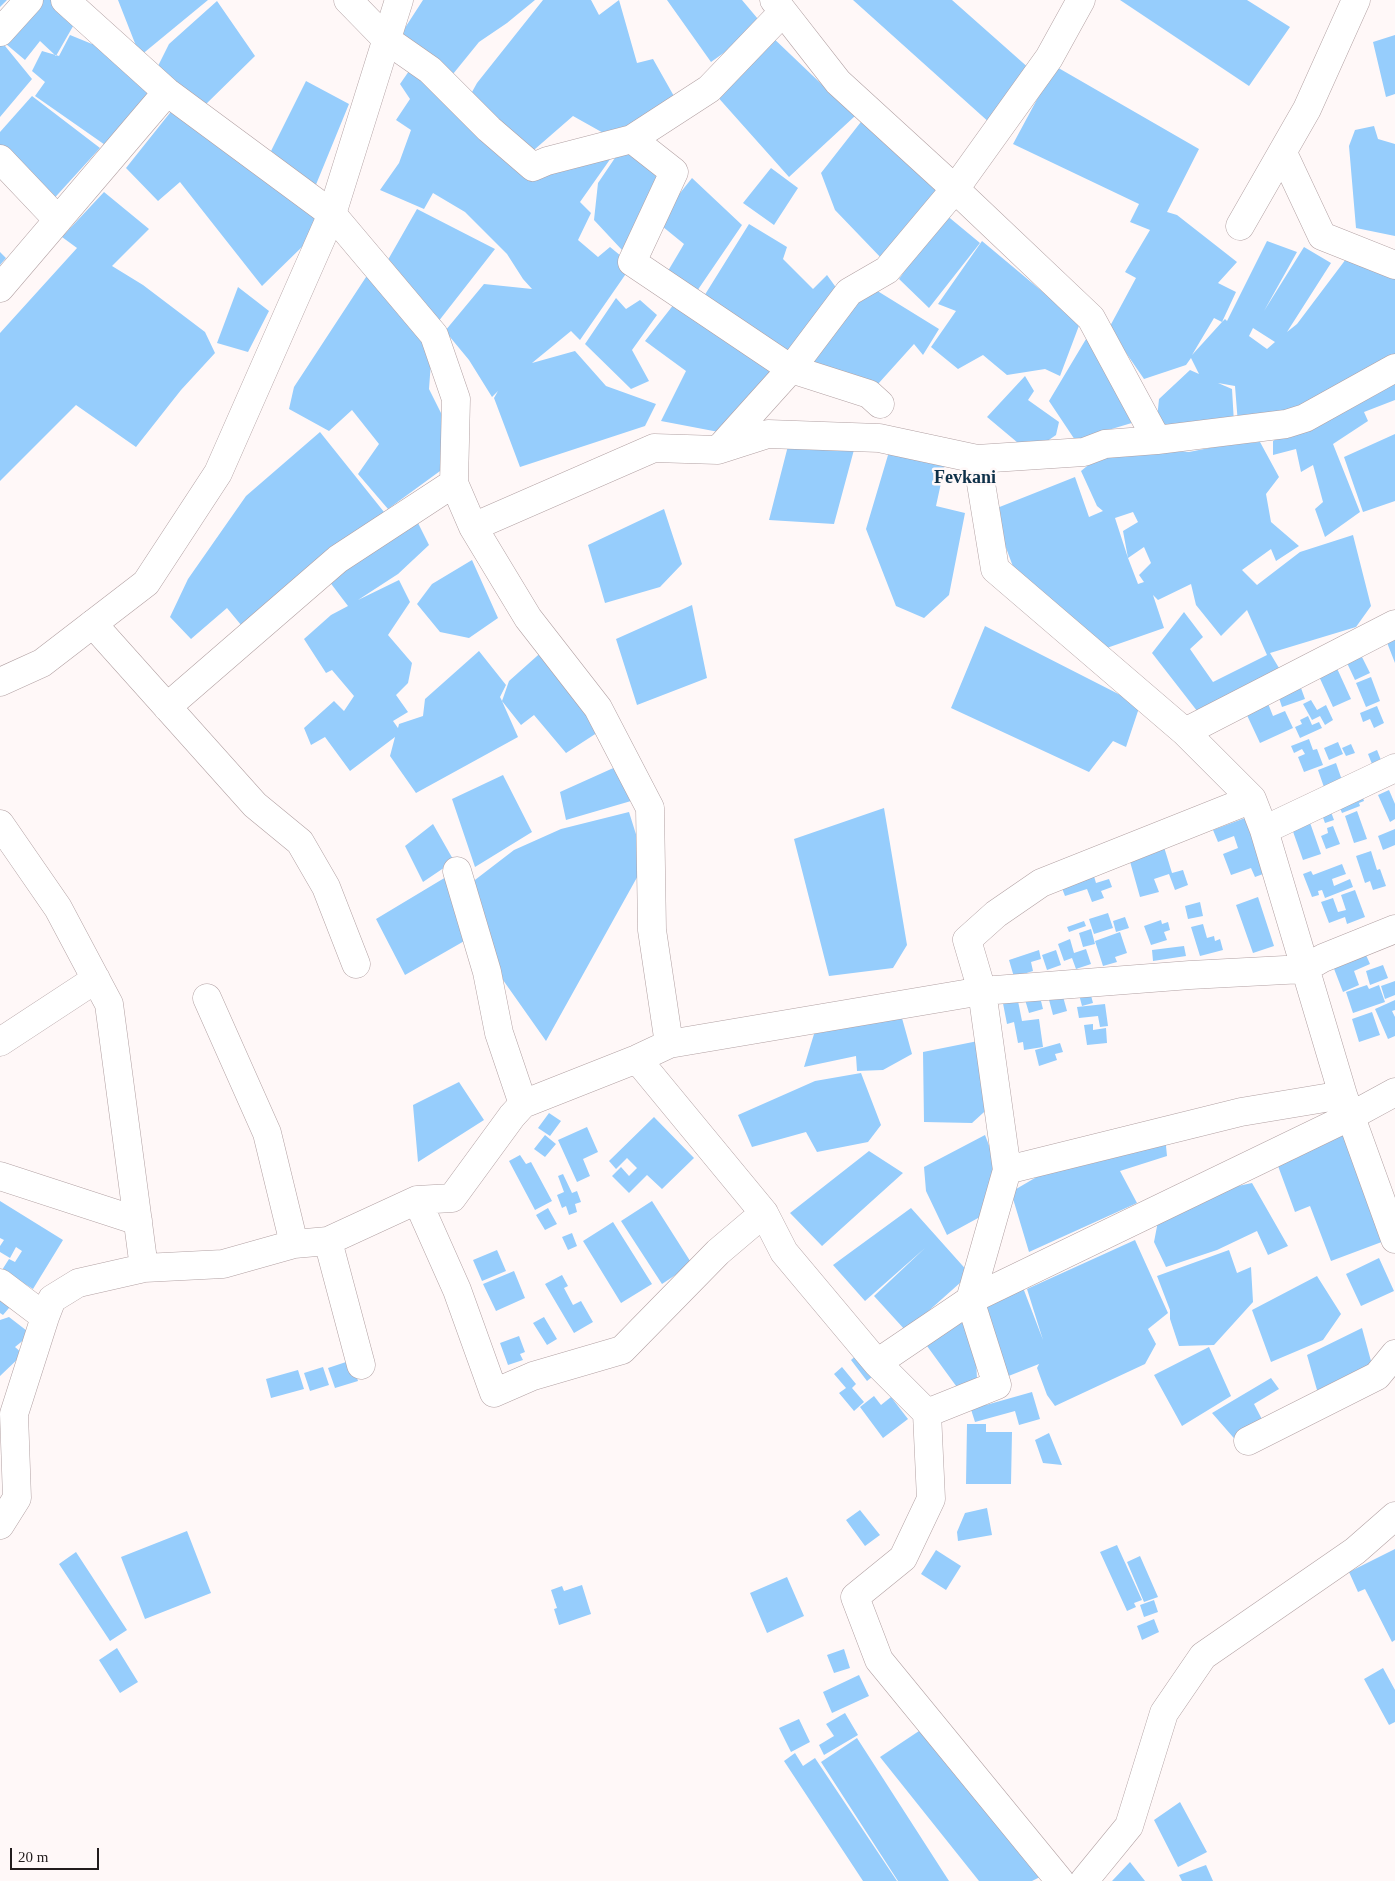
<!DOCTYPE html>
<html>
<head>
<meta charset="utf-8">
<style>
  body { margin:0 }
  #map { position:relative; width:1395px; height:1881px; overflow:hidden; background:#fff8f8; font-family:Georgia,serif }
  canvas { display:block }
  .scale { position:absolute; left:10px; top:1848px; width:89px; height:22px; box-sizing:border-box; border:2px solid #221c1d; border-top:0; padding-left:6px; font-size:15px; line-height:18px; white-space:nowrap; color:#221c1d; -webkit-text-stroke:4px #fff8f8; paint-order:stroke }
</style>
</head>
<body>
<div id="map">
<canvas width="1395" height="1881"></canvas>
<div class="scale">20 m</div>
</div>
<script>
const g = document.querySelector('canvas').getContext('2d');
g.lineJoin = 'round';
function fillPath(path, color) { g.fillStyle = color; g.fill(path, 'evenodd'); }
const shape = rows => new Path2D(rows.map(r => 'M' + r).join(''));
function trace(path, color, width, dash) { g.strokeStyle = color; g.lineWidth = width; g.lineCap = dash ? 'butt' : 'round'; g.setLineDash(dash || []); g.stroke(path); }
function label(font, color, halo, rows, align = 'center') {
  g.font = font + ' Georgia,serif'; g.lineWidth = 5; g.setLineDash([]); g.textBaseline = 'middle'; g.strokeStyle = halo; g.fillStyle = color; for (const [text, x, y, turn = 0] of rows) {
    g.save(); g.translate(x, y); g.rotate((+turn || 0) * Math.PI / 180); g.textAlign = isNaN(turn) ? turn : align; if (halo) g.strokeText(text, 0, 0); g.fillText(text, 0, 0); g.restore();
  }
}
fillPath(shape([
  [0,0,7,0,0,7],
  [40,0,55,0,76,21,56,56,40,41,25,60,6,44],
  [118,0,208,0,140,56],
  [423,0,535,0,507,23,479,42,453,74,401,34],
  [543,0,591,0,599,15,619,0,637,63,653,59,675,98,614,139,573,116,527,156,467,101,477,83],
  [667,0,742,0,763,25,711,62],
  [853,0,952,0,1031,70,991,124],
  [1120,0,1247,0,1290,27,1249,86],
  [217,1,255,56,202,108,158,66,169,44],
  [769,34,855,116,789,177,715,94],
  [70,35,92,44,100,35,155,87,108,147,35,96,45,82,32,71,42,51,59,56],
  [1395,35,1395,94,1386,97,1373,42],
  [1,41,32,79,0,117,0,42],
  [418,58,538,172,611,158,580,202,591,213,578,240,598,257,610,247,632,265,580,340,571,331,532,363,575,351,606,386,656,404,645,426,520,467,494,398,498,391,492,397,469,360,445,331,484,284,532,289,523,279,507,254,465,212,433,193,424,209,380,190,399,163,411,130,396,120,410,99,400,84],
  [1055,66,1199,149,1167,212,1177,215,1237,262,1218,283,1236,292,1222,322,1225,319,1227,321,1267,241,1297,252,1264,311,1304,247,1331,263,1287,332,1297,324,1346,259,1395,275,1395,364,1347,394,1238,424,1235,386,1218,383,1232,389,1234,423,1156,429,1159,399,1190,370,1199,374,1191,358,1186,365,1144,379,1109,328,1136,278,1125,272,1150,230,1130,222,1139,204,1013,144],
  [1214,318,1222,322,1192,355],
  [1253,328,1275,342,1267,349,1249,336],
  [306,81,349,104,315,187,271,151],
  [32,96,100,148,49,204,0,154,0,132],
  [177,104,324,209,305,244,262,286,180,182,158,201,126,168],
  [864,118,946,191,884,261,835,210,821,173],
  [1374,126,1378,139,1395,144,1395,236,1356,228,1349,146,1355,130],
  [638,149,652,172,662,183,622,250,594,220,598,183,619,152],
  [771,168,798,188,774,225,743,203],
  [692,178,742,225,695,294,665,276,684,244,657,222],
  [104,192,149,229,112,266,143,285,205,332,215,353,181,390,136,447,76,405,0,481,0,333,77,248,62,237],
  [417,209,495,249,438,322,381,272],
  [945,214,980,243,929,308,899,279],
  [749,224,787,247,783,259,813,289,827,275,840,293,790,362,701,301],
  [982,241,1080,323,1060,376,1045,369,1007,375,983,355,958,369,931,347,956,311,938,304],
  [0,252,6,258,0,265],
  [368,274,432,348,429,389,462,455,388,509,358,474,379,444,352,410,329,431,289,409,294,387],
  [238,287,269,311,248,352,217,343],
  [871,287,939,329,923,355,914,344,869,394,844,393,813,360,830,337],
  [616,298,626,309,640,300,657,315,632,350,649,381,631,389,585,344],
  [678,299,782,370,724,433,661,421,686,371,645,341],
  [1089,334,1135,422,1075,440,1049,401],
  [1395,371,1395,400,1364,412,1368,421,1333,444,1360,512,1325,537,1315,509,1323,502,1313,465,1301,472,1296,449,1273,455,1273,441,1355,392],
  [1025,376,1034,391,1028,400,1059,422,1056,435,1030,453,987,417],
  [320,432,384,512,246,631,227,608,191,639,170,617,188,579,246,496],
  [1395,434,1395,501,1363,512,1344,457],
  [789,442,855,446,834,524,769,520],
  [1260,442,1279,477,1266,494,1271,522,1299,546,1276,561,1271,549,1242,570,1257,585,1300,552,1353,535,1371,606,1356,627,1270,653,1285,678,1208,725,1152,653,1184,612,1203,637,1190,649,1213,682,1267,655,1247,610,1221,636,1196,605,1191,584,1158,600,1153,595,1164,628,1101,650,1015,572,992,510,1075,477,1089,517,1103,511,1097,506,1081,471,1114,444,1189,452,1229,444],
  [1133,512,1138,522,1123,531,1128,558,1115,518],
  [1144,547,1151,563,1139,575,1144,582,1138,584,1128,558],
  [891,445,946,460,936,506,965,513,949,595,924,618,896,606,866,529],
  [664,509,682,564,660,587,605,603,588,545],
  [414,515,429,545,398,574,358,600,399,580,410,602,388,635,412,663,408,683,396,695,408,712,393,721,398,728,399,724,423,716,425,699,479,651,506,685,500,697,502,701,509,681,546,648,606,727,566,753,534,715,521,725,502,701,518,737,416,793,390,756,395,737,350,771,325,737,311,745,304,728,334,701,344,711,354,696,332,670,326,673,304,639,331,615,348,606,329,581],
  [472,560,498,618,469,638,440,632,417,604,432,584],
  [692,605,707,678,637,705,616,639],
  [985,626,1140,705,1126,747,1113,741,1089,772,951,708],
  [1395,637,1395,663,1386,640],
  [1362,657,1370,673,1355,680,1347,663],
  [1335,664,1351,699,1333,707,1317,672],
  [1371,677,1380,701,1366,707,1356,683],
  [1301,688,1305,699,1282,707,1277,692,1291,692],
  [1311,700,1317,710,1326,705,1333,720,1325,725,1320,716,1312,720,1303,704],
  [1267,701,1273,716,1285,711,1293,728,1260,743,1245,711],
  [1377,706,1384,723,1374,728,1370,719,1363,722,1360,713],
  [1308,716,1312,725,1319,722,1322,728,1300,738,1295,727,1302,724,1300,720],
  [1309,739,1313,750,1317,749,1323,765,1304,772,1298,757,1305,754,1302,749,1294,753,1291,746],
  [1338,742,1343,754,1329,760,1324,748],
  [1351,744,1355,753,1346,756,1342,748],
  [1377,750,1383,765,1374,769,1368,754],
  [1336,763,1343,783,1325,790,1318,770],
  [620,765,631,801,566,820,560,792],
  [503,775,532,832,475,867,452,799],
  [1360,789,1364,801,1359,803,1360,806,1342,813,1336,799],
  [1389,790,1395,804,1395,819,1390,822,1378,795],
  [1328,804,1334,820,1325,823,1319,807],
  [884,808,907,945,893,968,829,976,794,839],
  [1357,811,1367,839,1354,843,1345,816],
  [629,812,645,863,546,1041,503,980,471,883,514,850,561,829],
  [1253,815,1274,870,1255,877,1251,868,1231,875,1223,854,1238,848,1234,836,1218,842,1213,830],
  [1308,817,1321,854,1303,860,1290,823],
  [433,824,454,861,423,882,405,846],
  [1333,826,1340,844,1326,849,1321,836,1328,833,1327,828],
  [1395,829,1395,845,1383,850,1378,836],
  [1164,847,1172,873,1183,870,1188,885,1175,890,1169,874,1154,879,1159,892,1140,897,1129,858],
  [1371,851,1377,870,1380,869,1386,886,1373,890,1370,881,1365,883,1356,856],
  [1342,864,1346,874,1332,879,1334,886,1350,879,1353,887,1325,898,1322,890,1318,891,1319,895,1312,897,1303,874,1311,871,1313,875],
  [1093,873,1096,883,1109,879,1112,887,1101,891,1104,898,1092,902,1087,889,1065,896,1058,878],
  [451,874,473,936,405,975,376,919],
  [1355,890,1365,917,1347,924,1345,917,1329,923,1321,902,1333,898,1338,912,1346,910,1341,895],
  [1258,897,1274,946,1253,953,1236,905],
  [1200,902,1203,916,1188,919,1185,906],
  [1108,913,1113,928,1094,934,1089,919],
  [1125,917,1129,928,1116,932,1113,921],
  [1161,920,1162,924,1168,922,1170,930,1164,932,1167,940,1151,945,1144,926],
  [1084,921,1086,926,1069,932,1067,927],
  [1203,924,1207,938,1214,936,1215,941,1220,939,1223,950,1200,956,1191,927],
  [1091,929,1095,944,1083,947,1079,933],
  [1120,932,1127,953,1115,957,1117,962,1103,966,1095,941],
  [1070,939,1074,953,1086,949,1091,964,1076,969,1072,958,1064,961,1058,944],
  [1184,946,1186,956,1153,961,1152,950],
  [1039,950,1041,959,1031,962,1033,971,1014,977,1009,960],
  [1056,950,1061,965,1047,970,1042,955],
  [1366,955,1370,964,1354,971,1359,985,1343,992,1331,961],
  [1383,965,1388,978,1370,985,1366,971],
  [1395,981,1395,995,1385,999,1381,986],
  [1088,984,1093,1003,1082,1006,1077,987],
  [1367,985,1369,989,1379,985,1385,1002,1353,1013,1346,992],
  [1038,989,1043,1009,1029,1013,1023,993],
  [1016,991,1022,1021,1039,1019,1043,1047,1024,1050,1023,1042,1018,1043,1014,1022,1007,1024,1001,993],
  [1062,993,1067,1011,1053,1015,1048,996],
  [1395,1000,1395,1010,1392,1011,1395,1017,1395,1036,1388,1039,1375,1009],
  [1105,1004,1108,1026,1100,1027,1098,1016,1079,1018,1077,1007],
  [821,1011,900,1011,912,1054,883,1070,857,1071,856,1056,804,1067],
  [1372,1012,1380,1035,1359,1042,1352,1019],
  [1093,1024,1093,1030,1106,1028,1107,1043,1087,1045,1084,1025],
  [988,1039,994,1103,972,1123,924,1122,923,1052],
  [1060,1043,1063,1052,1055,1054,1057,1060,1039,1066,1035,1050],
  [861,1073,881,1125,868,1142,817,1152,806,1132,752,1147,738,1115,815,1081],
  [459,1082,484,1120,418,1162,413,1105],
  [549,1113,561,1121,550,1136,538,1128],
  [654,1117,694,1158,662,1189,647,1175,629,1193,612,1176,621,1167,629,1176,637,1168,627,1158,616,1169,609,1161],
  [587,1127,598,1152,583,1159,590,1176,577,1182,558,1140],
  [1346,1129,1395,1237,1331,1261,1310,1206,1295,1212,1278,1166],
  [545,1135,556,1144,545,1157,534,1149],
  [985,1135,1003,1182,1000,1206,947,1235,926,1191,924,1167],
  [1165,1136,1167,1156,1120,1171,1137,1203,1029,1252,1011,1192,1052,1168],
  [869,1151,903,1173,822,1246,790,1213],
  [520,1155,526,1164,531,1162,552,1201,535,1210,509,1161],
  [563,1174,572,1193,577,1191,581,1202,575,1204,577,1212,569,1215,566,1206,562,1208,557,1195,564,1192,558,1176],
  [1252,1183,1288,1246,1268,1255,1257,1231,1217,1250,1166,1267,1154,1242,1159,1216,1215,1191],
  [0,1201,63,1240,33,1289,2,1270,9,1259,15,1262,22,1251,16,1247,10,1258,0,1252,0,1246,4,1240,0,1238],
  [652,1201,692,1264,662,1284,621,1221],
  [548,1208,557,1224,545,1230,536,1215],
  [911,1208,970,1274,906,1331,874,1296,925,1248,865,1301,833,1265],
  [613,1222,652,1284,621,1303,583,1241],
  [572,1233,577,1246,568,1250,562,1237],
  [1135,1240,1168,1313,1148,1329,1156,1344,1145,1364,1055,1406,1047,1395,1037,1368,1039,1364,1006,1377,985,1304,1022,1285,1043,1340,1027,1289],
  [497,1250,506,1271,482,1281,473,1260],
  [1229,1250,1237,1273,1251,1267,1253,1302,1214,1345,1179,1346,1170,1319,1170,1310,1157,1276],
  [1379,1258,1394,1291,1361,1306,1346,1274],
  [514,1271,525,1298,496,1311,483,1284],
  [562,1275,568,1286,564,1288,573,1305,581,1301,593,1322,574,1333,545,1284],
  [1317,1276,1341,1314,1323,1340,1271,1362,1252,1310],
  [0,1288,15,1301,3,1315,0,1313],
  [967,1316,975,1338,977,1379,959,1390,927,1346],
  [9,1317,31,1334,15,1347,23,1354,0,1376,0,1320],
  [544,1317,557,1339,547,1345,533,1323],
  [1362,1328,1374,1372,1319,1397,1307,1355],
  [519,1336,525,1352,520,1354,523,1360,508,1365,500,1343],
  [1209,1347,1231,1396,1182,1426,1154,1375],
  [860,1352,877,1373,867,1381,851,1360],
  [352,1360,358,1381,335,1388,328,1368],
  [323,1367,329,1385,310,1391,304,1373],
  [842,1367,856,1384,852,1388,864,1402,854,1411,839,1393,846,1388,834,1374],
  [298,1370,304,1389,271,1398,266,1379],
  [1271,1378,1279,1389,1254,1404,1265,1425,1239,1444,1212,1413],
  [1032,1392,1040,1419,1019,1425,1015,1411,975,1422,968,1400,983,1395,986,1405],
  [874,1396,881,1405,891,1397,908,1419,883,1438,860,1407],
  [967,1424,986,1424,986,1432,1012,1432,1011,1484,966,1484],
  [1049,1433,1062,1465,1043,1463,1035,1440],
  [987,1508,992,1535,958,1541,957,1532,965,1513],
  [860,1510,880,1535,865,1546,846,1520],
  [187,1531,211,1593,145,1619,121,1557],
  [1117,1545,1142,1600,1134,1603,1136,1607,1127,1611,1100,1552],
  [1395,1549,1395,1640,1392,1642,1365,1589,1358,1592,1349,1572],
  [936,1550,961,1566,946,1590,921,1574],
  [76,1552,127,1630,110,1641,59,1564],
  [1140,1556,1158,1597,1144,1602,1127,1562],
  [787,1577,804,1616,767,1633,750,1593],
  [582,1585,591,1614,559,1625,554,1609,557,1608,551,1590,562,1586,564,1591],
  [1154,1600,1158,1612,1144,1617,1140,1605],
  [1154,1619,1159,1632,1142,1640,1137,1626],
  [117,1648,138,1682,120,1693,99,1660],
  [844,1649,850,1668,834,1673,827,1655],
  [1383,1668,1395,1690,1395,1722,1389,1725,1364,1679],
  [859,1675,869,1696,832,1713,823,1692],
  [845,1713,858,1735,824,1755,819,1745,834,1736,826,1724],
  [799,1719,810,1742,791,1752,779,1728],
  [925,1727,1040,1877,1032,1881,979,1881,880,1757],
  [857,1738,949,1881,898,1881,821,1762],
  [795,1753,803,1766,815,1758,897,1881,863,1881,784,1761],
  [1180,1802,1207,1852,1178,1867,1154,1820],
  [1130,1862,1145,1881,1112,1881],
  [1206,1865,1213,1881,1182,1881,1179,1875]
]), '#96cdfc');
const minor = shape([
  [65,0,167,92,332,214,434,335,456,399,454,483,473,527,528,618,598,708,650,808,652,930,669,1044],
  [348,0,387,40,430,70,489,129,533,167,547,161,632,139,674,172,632,262,791,369,869,394,880,404],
  [774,0,838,82,955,189,1091,318,1157,440],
  [0,32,29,0],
  [632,139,709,89,783,12],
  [1283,153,1322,236,1395,265],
  [0,159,58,220],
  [1240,226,1307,109,1356,0],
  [0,288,167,92],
  [719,449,791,369,849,292,887,270,955,189,1049,58,1081,0],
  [977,459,995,569,1185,732,1252,799,1264,830,1343,1095,1395,1239],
  [473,527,654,448,718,450,768,434,879,438,977,459,1084,452,1105,444,1157,440,1286,424,1305,418,1395,368],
  [93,624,255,805,300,842,326,887,356,964],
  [167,707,338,559,454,483],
  [1185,732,1395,624],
  [0,824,58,908,109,1004,144,1268,223,1264,294,1244,328,1241,417,1200],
  [1264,830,1395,768],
  [457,871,487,972,499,1033,523,1104],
  [207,998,267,1133,294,1244],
  [0,1042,96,979],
  [637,1059,764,1213,784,1252,877,1363,927,1413,931,1499,903,1558,855,1597,879,1660,1060,1881],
  [1007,1170,1241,1112,1343,1095],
  [0,1176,138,1221],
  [764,1213,718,1252,622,1350,533,1376,494,1393,457,1290,417,1200,452,1198,512,1116,523,1104,637,1059,669,1044,982,991,1190,975,1304,969,1323,958,1395,929],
  [328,1241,361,1365],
  [0,1283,45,1317],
  [877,1363,970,1300,1351,1116,1395,1092],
  [927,1413,997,1385,970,1300,1007,1170,982,991,967,940,996,914,1041,883,1252,799],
  [1248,1441,1377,1376,1395,1354],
  [0,1525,17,1498,14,1414,45,1317,52,1299,78,1283,144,1268],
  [1084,1881,1129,1826,1164,1713,1203,1656,1355,1551,1395,1516]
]);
const major = shape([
  [0,682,42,663,146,583,218,473,332,214,399,0]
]);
trace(minor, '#b2a1a3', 29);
trace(major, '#b2a1a3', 29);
trace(minor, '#fff', 28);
trace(major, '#fff', 28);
label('bold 18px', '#0e3049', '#fff8f8', [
  ["Fevkani",965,478]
]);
</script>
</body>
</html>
